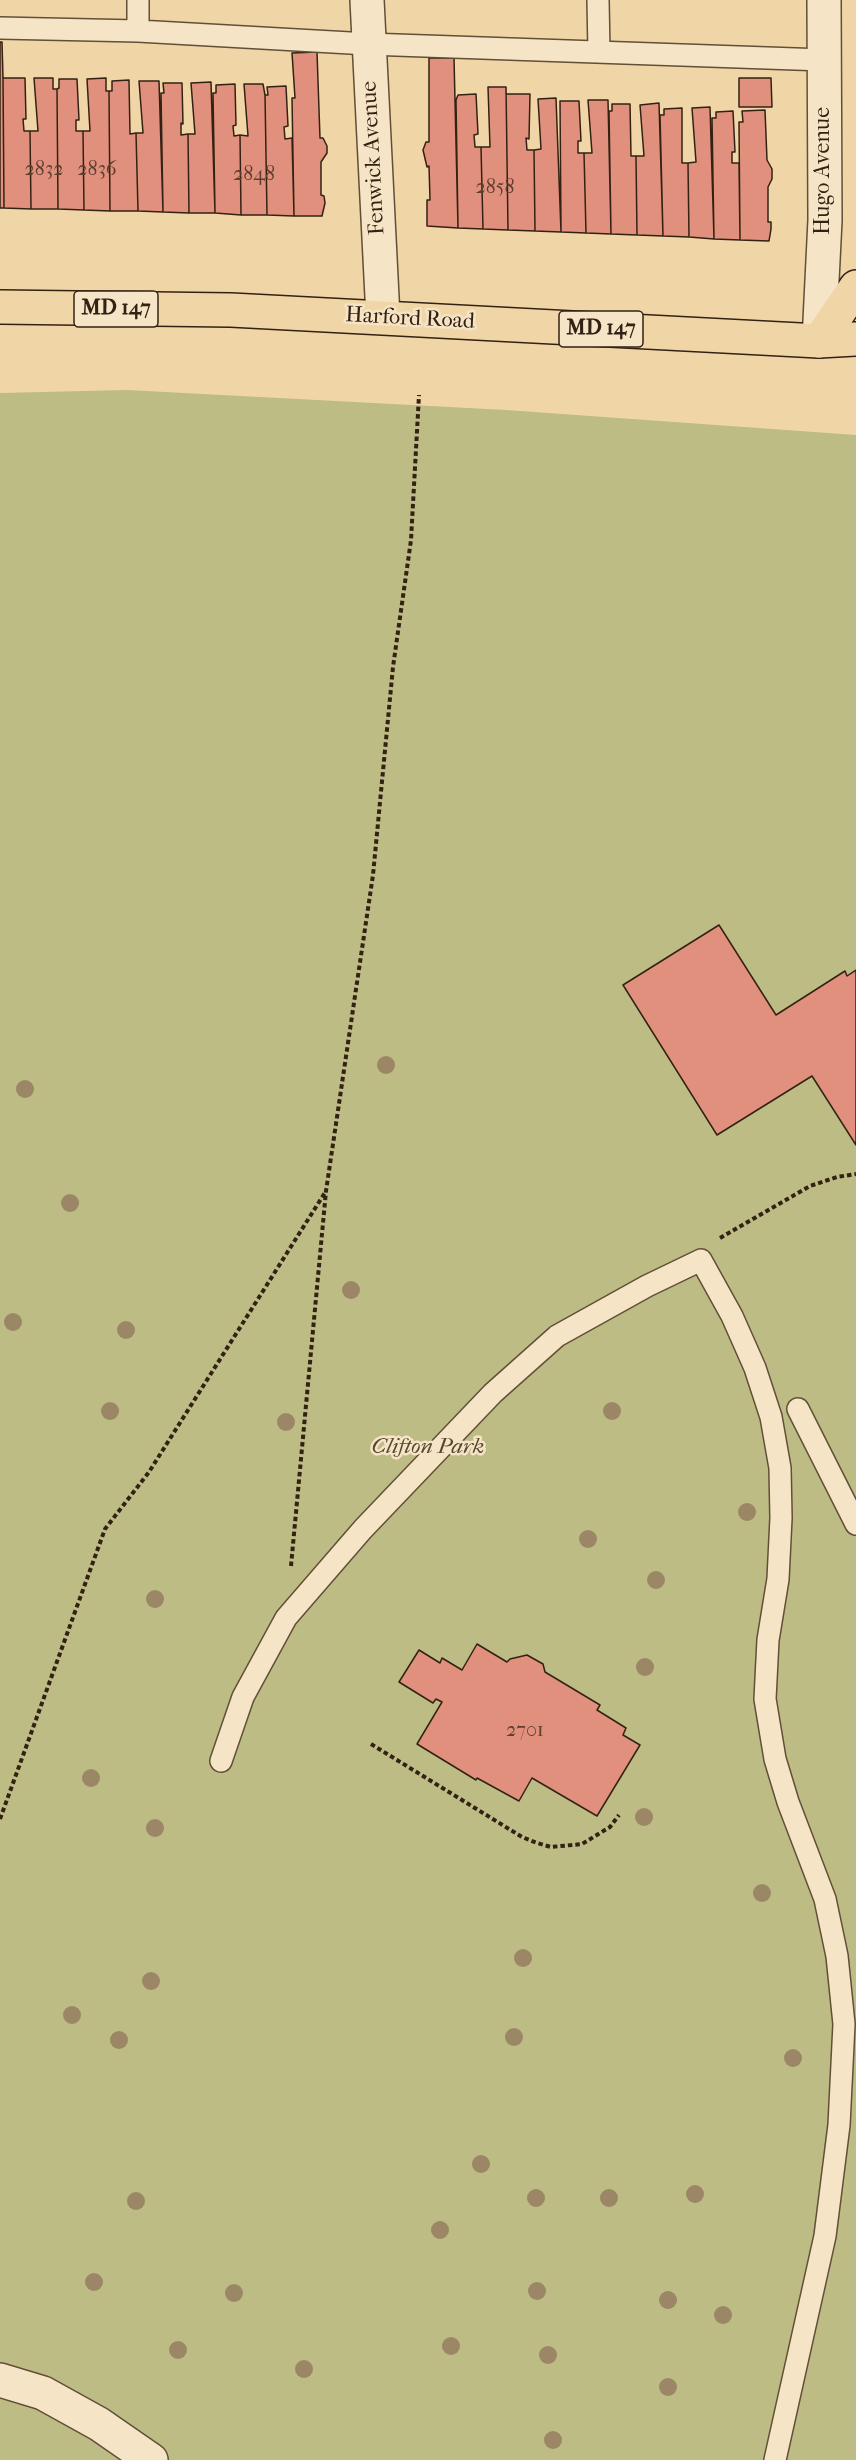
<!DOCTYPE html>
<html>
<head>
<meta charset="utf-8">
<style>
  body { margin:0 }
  canvas { display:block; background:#f0d5a7 }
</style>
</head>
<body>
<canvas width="856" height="2460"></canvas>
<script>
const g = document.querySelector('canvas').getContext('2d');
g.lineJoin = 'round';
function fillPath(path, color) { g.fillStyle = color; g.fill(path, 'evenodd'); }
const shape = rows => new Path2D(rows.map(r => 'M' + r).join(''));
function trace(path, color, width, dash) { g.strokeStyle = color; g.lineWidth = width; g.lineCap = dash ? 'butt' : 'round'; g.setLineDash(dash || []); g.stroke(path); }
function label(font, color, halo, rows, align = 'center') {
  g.font = font + ' "IM FELL French Canon",serif'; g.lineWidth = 5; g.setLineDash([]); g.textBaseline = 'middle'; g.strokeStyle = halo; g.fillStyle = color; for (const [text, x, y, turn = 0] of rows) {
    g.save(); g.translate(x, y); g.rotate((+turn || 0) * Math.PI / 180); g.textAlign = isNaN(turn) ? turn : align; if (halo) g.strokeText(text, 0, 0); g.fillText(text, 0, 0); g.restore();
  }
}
fillPath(shape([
  [127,390,506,410,856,435,856,2460,0,2460,0,393]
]), '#bdbc85');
const building = shape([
  [0,42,2,42,3,78,4,208,0,208,0,42],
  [317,52,320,138,323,138,327,146,327,153,321,162,321,195,324,196,325,203,322,216,294,216,292,98,295,98,292,53,317,52],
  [429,58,454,58,458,228,427,226,427,200,430,200,429,166,427,167,423,150,426,142,429,142,429,58],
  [3,78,25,78,26,119,23,119,24,131,30,131,31,209,4,208,3,78],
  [34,78,53,78,53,89,57,89,58,209,31,209,30,131,38,131,34,78],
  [106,78,106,91,109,91,110,211,84,210,83,131,90,131,87,79,106,78],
  [739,78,771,78,772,107,739,107,739,78],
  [59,79,77,79,79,120,76,120,76,131,83,131,84,210,58,209,57,89,59,88,59,79],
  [129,80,130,134,136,133,138,211,110,211,109,91,112,91,112,81,129,80],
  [139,81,159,81,163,212,138,211,136,133,143,133,139,81],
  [211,82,215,213,189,213,188,134,195,134,191,83,211,82],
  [163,83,182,83,183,124,181,123,181,135,188,134,189,213,163,212,161,93,164,93,163,83],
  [235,84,236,125,233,126,234,136,240,135,241,215,215,213,213,93,216,93,216,85,235,84],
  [244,84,263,84,265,95,267,215,241,215,240,135,248,136,244,84],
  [286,86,288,126,284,127,285,139,292,138,294,216,267,215,265,95,268,95,267,87,286,86],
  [488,87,506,87,508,230,483,229,481,147,490,147,488,87],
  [506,87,506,94,530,94,529,139,526,138,527,150,534,150,535,231,508,230,506,87],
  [476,94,478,134,474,135,475,147,481,147,483,229,458,228,456,100,458,95,476,94],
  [556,98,561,232,535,231,534,150,541,149,538,99,556,98],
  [588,100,608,100,611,234,586,233,584,153,592,153,588,100],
  [560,101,579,101,581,141,578,141,578,153,584,153,586,233,561,232,560,101],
  [659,103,663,236,637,235,636,156,644,156,640,105,659,103],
  [612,104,630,104,631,156,636,156,637,235,611,234,609,111,612,111,612,104],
  [710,107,714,239,689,237,688,163,696,162,692,108,710,107],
  [682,108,682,163,688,163,689,237,663,236,660,115,664,115,664,109,682,108],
  [765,110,767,160,772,169,772,179,768,187,768,222,771,222,771,229,769,241,740,240,739,122,743,122,742,111,765,110],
  [733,111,735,152,732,152,732,163,739,163,740,240,714,239,712,118,716,118,716,112,733,111],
  [719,925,776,1015,845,971,847,976,856,970,856,1145,812,1076,717,1135,623,985,719,925],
  [477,1644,507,1662,510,1659,527,1655,543,1664,545,1672,600,1705,597,1710,626,1728,623,1735,640,1745,597,1816,532,1778,519,1801,477,1778,476,1780,417,1744,442,1702,436,1699,433,1703,399,1682,419,1650,440,1663,442,1658,462,1670,477,1644]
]);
fillPath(building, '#e0907d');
trace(building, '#332213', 1.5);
const service = shape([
  [138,0,138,31],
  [598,0,599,52],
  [0,28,138,31,368,44,824,60],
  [798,1409,856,1524],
  [221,1761,243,1697,286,1618,363,1529,493,1393,557,1336,647,1286,701,1260,732,1316,755,1368,771,1417,780,1468,781,1518,778,1579,768,1640,765,1699,775,1759,788,1802,825,1899,837,1956,844,2024,839,2125,825,2236,775,2460]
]);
const minor = shape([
  [367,0,383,317],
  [819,341,825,220,824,0],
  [0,2380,43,2393,99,2424,151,2460]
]);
const primary = shape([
  [0,307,231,310,819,341,856,339],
  [819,341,856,287]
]);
trace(service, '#624f38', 24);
trace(minor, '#624f38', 36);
trace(primary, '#332213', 36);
trace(shape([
  [720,1238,810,1186,837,1177,856,1174],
  [291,1566,326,1191,373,875,393,667,411,540,419,395],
  [371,1744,522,1837,537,1843,551,1847,582,1844,610,1827,619,1815],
  [0,1819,105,1529,149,1472,326,1191]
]), '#332213', 4, [4.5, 3]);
trace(service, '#f5e4c6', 21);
trace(minor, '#f5e4c6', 33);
trace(primary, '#f0d5a7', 33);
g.fillStyle = '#9b8766';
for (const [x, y] of [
  [386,1065],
  [25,1089],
  [70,1203],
  [351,1290],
  [13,1322],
  [126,1330],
  [110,1411],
  [612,1411],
  [286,1422],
  [747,1512],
  [588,1539],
  [656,1580],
  [155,1599],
  [645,1667],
  [91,1778],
  [644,1817],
  [155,1828],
  [762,1893],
  [523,1958],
  [151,1981],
  [72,2015],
  [514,2037],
  [119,2040],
  [793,2058],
  [481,2164],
  [695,2194],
  [536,2198],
  [609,2198],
  [136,2201],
  [440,2230],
  [94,2282],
  [537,2291],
  [234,2293],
  [668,2300],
  [723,2315],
  [451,2346],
  [178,2350],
  [548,2355],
  [304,2369],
  [668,2387],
  [553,2440]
]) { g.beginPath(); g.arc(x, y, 9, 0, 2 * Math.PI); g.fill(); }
label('20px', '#5e3e2e', null, [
  ["2832",44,170],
  ["2836",97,170],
  ["2848",254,175],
  ["2858",495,188],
  ["2701",525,1731]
]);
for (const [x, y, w] of [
  [116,309,84],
  [601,329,84]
]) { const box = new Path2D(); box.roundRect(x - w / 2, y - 18, w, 36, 4.5); g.fillStyle = '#f5e4c6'; g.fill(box); trace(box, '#332213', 1.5); }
label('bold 21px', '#332213', null, [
  ["MD 147",116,309],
  ["MD 147",601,329]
]);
label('22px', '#332213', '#f5e4c6', [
  ["Fenwick Avenue",374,158,-93],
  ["Hugo Avenue",824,171,-90],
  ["Harford Road",410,319,3]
]);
label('italic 22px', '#564830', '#f5e4c6', [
  ["Clifton Park",428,1448]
]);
</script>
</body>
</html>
